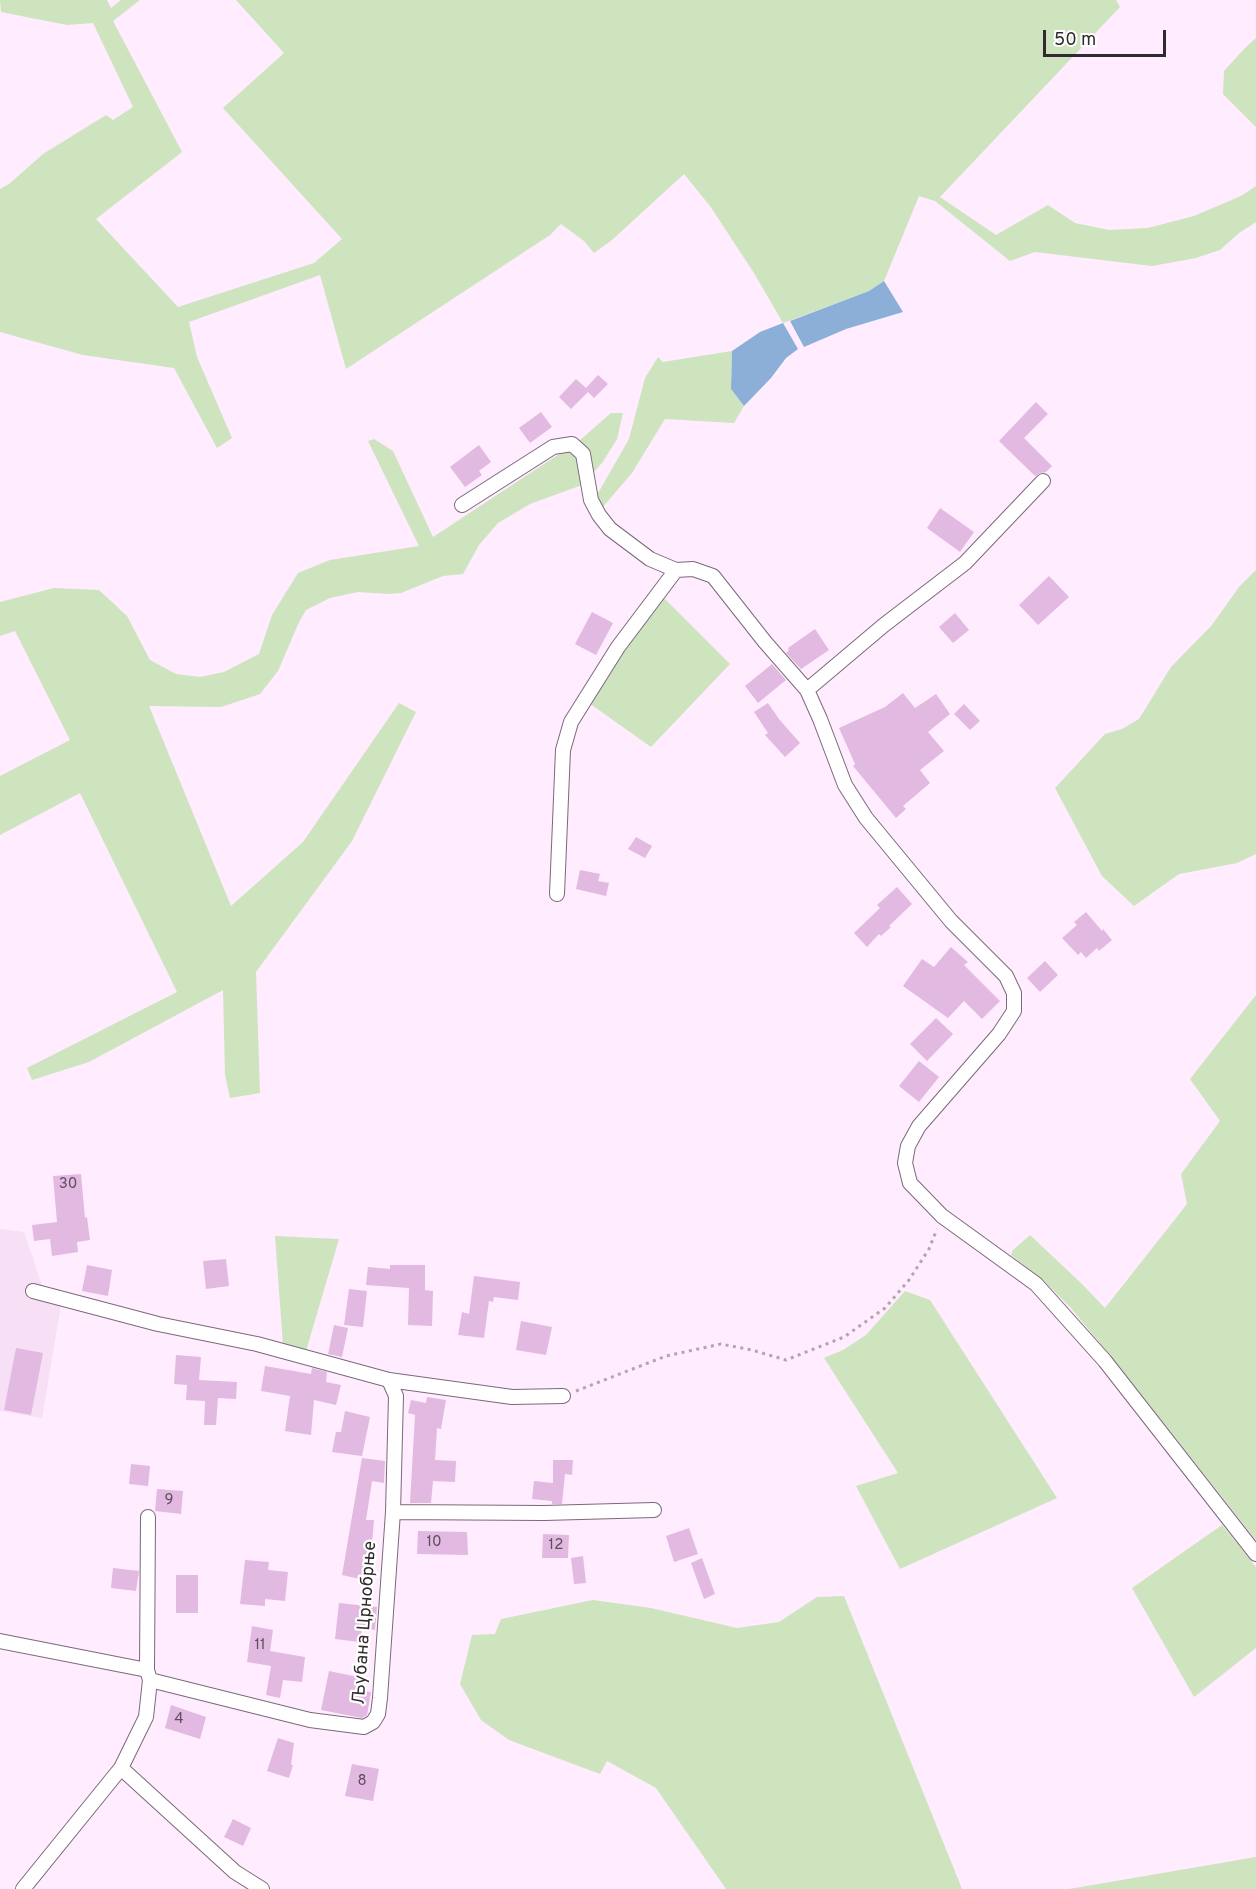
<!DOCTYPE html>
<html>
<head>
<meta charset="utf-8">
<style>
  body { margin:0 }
  #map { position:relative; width:1256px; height:1889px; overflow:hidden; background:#ffecfe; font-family:Overpass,sans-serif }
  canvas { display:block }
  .scale { position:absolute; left:1043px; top:30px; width:123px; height:27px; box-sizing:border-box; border:3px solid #312a30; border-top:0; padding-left:8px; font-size:18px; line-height:21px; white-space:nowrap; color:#312a30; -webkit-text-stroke:4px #fff; paint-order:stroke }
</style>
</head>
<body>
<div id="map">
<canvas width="1256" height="1889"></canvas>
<div class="scale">50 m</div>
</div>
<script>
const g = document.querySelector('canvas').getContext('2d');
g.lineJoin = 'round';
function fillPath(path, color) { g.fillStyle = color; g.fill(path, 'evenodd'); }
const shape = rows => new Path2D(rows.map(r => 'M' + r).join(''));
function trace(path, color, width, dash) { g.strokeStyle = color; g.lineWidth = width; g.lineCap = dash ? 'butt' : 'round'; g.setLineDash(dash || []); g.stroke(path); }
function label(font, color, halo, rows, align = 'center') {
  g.font = font + ' Overpass,sans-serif'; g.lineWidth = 4.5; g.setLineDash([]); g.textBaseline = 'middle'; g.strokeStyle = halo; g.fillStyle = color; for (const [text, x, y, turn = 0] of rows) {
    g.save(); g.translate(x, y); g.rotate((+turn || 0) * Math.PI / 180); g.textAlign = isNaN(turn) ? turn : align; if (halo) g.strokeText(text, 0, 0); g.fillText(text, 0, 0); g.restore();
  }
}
fillPath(shape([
  [0,1229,24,1232,43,1288,63,1293,42,1418,0,1411]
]), '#f7dff6');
fillPath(shape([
  [0,0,107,0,111,8,121,0,140,0,113,21,182,152,96,219,178,307,314,263,342,239,223,108,284,53,236,0,1116,0,1120,7,940,197,996,235,1048,205,1075,223,1109,230,1148,228,1194,216,1241,196,1256,186,1256,222,1239,233,1220,250,1196,258,1152,266,1035,252,1010,261,935,201,919,196,884,281,869,291,783,323,754,273,710,206,684,174,612,240,594,253,584,241,561,224,550,235,346,369,320,275,189,322,197,357,232,438,217,448,174,368,83,355,0,332,0,189,9,184,43,154,106,115,113,120,133,107,93,23,67,25,1,12],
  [1256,38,1256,127,1223,94,1224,71,1244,49],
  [732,351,731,389,744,406,734,423,665,419,632,473,602,508,597,495,629,439,645,378,658,357,663,362],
  [611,413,623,413,617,439,602,463,582,485,530,504,498,523,479,545,463,574,443,576,401,593,389,594,358,592,330,598,306,610,299,622,278,671,260,694,221,707,149,706,231,906,303,842,399,703,416,712,352,841,256,972,260,1093,230,1098,225,1075,223,990,89,1062,32,1080,27,1068,177,992,80,793,0,835,0,776,70,740,15,631,0,636,0,602,54,588,99,590,127,616,150,660,176,674,200,677,224,672,259,654,272,615,298,573,330,560,419,546,368,441,374,439,393,451,433,537,579,441],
  [1256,570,1256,854,1237,863,1179,874,1134,906,1102,876,1055,788,1105,734,1122,729,1139,719,1171,667,1212,625,1239,587],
  [662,596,730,664,651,747,589,703,620,652],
  [1256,995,1256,1540,1123,1371,1070,1307,1044,1281,1011,1255,1013,1250,1030,1235,1082,1284,1105,1308,1187,1204,1181,1174,1220,1121,1190,1079],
  [275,1236,339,1239,306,1351,283,1345],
  [905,1291,930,1300,1057,1498,900,1569,856,1486,898,1473,824,1358,843,1350,866,1335],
  [1222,1525,1256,1567,1256,1648,1194,1697,1132,1588],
  [844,1596,962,1889,726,1889,656,1788,607,1761,600,1774,509,1740,481,1720,460,1684,472,1635,495,1634,501,1619,593,1600,651,1608,737,1628,779,1622,817,1597],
  [1256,1857,1256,1889,1069,1889]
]), '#cde4bf');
fillPath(shape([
  [884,281,903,312,846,329,804,347,790,321,869,291],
  [783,323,798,349,786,358,771,378,744,406,731,389,732,351,760,332]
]), '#8bafd7');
fillPath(shape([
  [598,375,608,384,594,398,588,392,571,409,559,397,576,379,586,388],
  [1036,402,1048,414,1024,438,1052,466,1046,472,1040,473,1035,476,999,441],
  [541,412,552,427,530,443,519,428],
  [479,445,491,462,479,471,482,475,465,487,450,467],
  [940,508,974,532,960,552,927,528],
  [1049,576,1069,597,1038,625,1019,605],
  [592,612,613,623,596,655,575,644],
  [955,613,969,630,953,643,939,627],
  [815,629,829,650,801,669,786,653,789,650,788,648],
  [772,664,786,680,758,703,745,686],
  [903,693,915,708,936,694,950,714,928,732,944,751,920,770,930,783,903,806,906,809,896,818,853,766,855,764,839,728,885,707],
  [768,703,779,719,800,743,785,757,765,735,768,733,754,712],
  [964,704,980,721,970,730,954,714],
  [636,837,652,846,645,858,628,849],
  [580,870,600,874,598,881,609,883,606,896,576,889],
  [897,887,912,904,889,926,891,927,881,936,879,934,867,947,854,933,880,908,877,905],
  [1086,912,1102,931,1103,929,1112,940,1099,951,1097,948,1086,958,1081,952,1078,955,1062,938,1077,925,1074,922],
  [951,947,968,962,964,965,1000,1001,982,1019,964,1001,948,1018,903,986,922,959,934,967],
  [1045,961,1058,975,1040,992,1027,978],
  [936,1018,953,1034,927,1061,910,1044],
  [919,1061,939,1077,919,1102,899,1086],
  [81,1174,85,1218,87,1217,90,1240,77,1242,78,1252,52,1256,50,1239,34,1241,32,1225,57,1222,53,1176],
  [226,1259,229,1286,206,1289,203,1261],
  [87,1265,112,1270,108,1296,82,1291],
  [390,1265,425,1265,425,1290,433,1291,432,1326,408,1325,409,1288,366,1285,368,1267,390,1269],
  [474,1276,520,1282,518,1300,494,1297,493,1302,489,1301,484,1338,458,1335,462,1312,469,1314],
  [349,1289,367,1291,363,1327,344,1325],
  [521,1321,552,1327,546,1355,516,1350],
  [334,1325,348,1328,342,1357,328,1354],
  [16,1348,43,1353,31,1415,4,1410],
  [176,1355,201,1357,199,1380,237,1382,236,1399,218,1398,216,1425,204,1425,205,1401,186,1400,187,1385,174,1384],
  [265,1366,311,1374,312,1368,327,1372,326,1382,341,1385,336,1405,314,1400,311,1435,285,1431,290,1396,261,1391],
  [427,1397,446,1400,441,1429,437,1428,435,1460,456,1461,455,1482,433,1481,431,1503,410,1503,415,1415,408,1413,411,1400,426,1403],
  [345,1411,370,1417,362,1456,332,1452,336,1432,341,1432],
  [362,1458,385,1461,384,1483,372,1481,366,1520,374,1520,371,1555,374,1556,369,1581,342,1575],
  [553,1460,573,1460,572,1475,565,1474,562,1504,552,1504,552,1501,532,1499,534,1481,553,1483],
  [131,1464,150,1466,148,1486,129,1484],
  [157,1489,183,1491,181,1514,155,1511],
  [689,1528,698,1554,674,1562,666,1536],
  [418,1531,467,1532,468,1555,417,1554],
  [543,1534,569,1535,568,1558,542,1558],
  [583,1556,586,1583,574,1584,571,1558],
  [702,1558,715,1594,704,1599,691,1563],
  [245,1560,269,1562,268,1570,288,1572,285,1601,265,1599,265,1606,240,1604],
  [113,1568,139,1571,136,1591,111,1588],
  [176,1575,198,1575,198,1613,176,1613],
  [339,1603,377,1607,375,1630,362,1628,360,1642,335,1639],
  [252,1626,273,1630,270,1651,305,1657,302,1682,283,1680,280,1698,266,1695,271,1666,247,1662],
  [329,1671,358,1677,356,1689,371,1692,367,1715,362,1718,321,1710],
  [171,1705,206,1717,200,1739,165,1728],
  [278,1738,294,1743,291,1765,293,1765,289,1778,267,1771],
  [352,1764,379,1769,373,1801,345,1796],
  [233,1819,251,1828,243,1846,224,1837]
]), '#e2b9e1');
const street = shape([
  [462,505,553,447,572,444,583,454,591,500,599,515,610,529,650,559,676,570],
  [807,690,884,625,965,563,1043,481],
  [557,894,563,750,571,722,618,647,676,570,693,569,713,576,765,642,807,690,820,719,845,785,866,818,951,921,1006,976,1014,993,1014,1011,999,1034,919,1126,908,1146,905,1163,910,1183,942,1216,1036,1284,1105,1361,1256,1554],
  [33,1291,158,1324,257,1344,389,1380,512,1397,563,1396],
  [393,1512,544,1513,654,1510],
  [0,1641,147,1670],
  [150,1680,310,1720,364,1727,373,1722,378,1714,380,1698,393,1512,396,1396,389,1380],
  [121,1768,235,1872,262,1889],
  [23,1889,121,1768,146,1717,150,1680,147,1670,148,1517]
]);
trace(street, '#7a6a79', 16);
trace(shape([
  [576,1391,666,1356,721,1344,752,1350,786,1360,844,1337,885,1308,909,1280,929,1249,937,1229]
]), '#b3a4b2', 3, [3, 4.5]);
trace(street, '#fff', 14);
label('15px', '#5d4e5c', null, [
  ["30",68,1185],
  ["9",169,1501],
  ["10",434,1543],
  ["12",556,1546],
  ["11",260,1646],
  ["4",179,1720],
  ["8",362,1782]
]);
label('18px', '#312a30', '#fff', [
  ["Љубана Црнобрње",366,1623,-86]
]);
</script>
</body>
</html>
